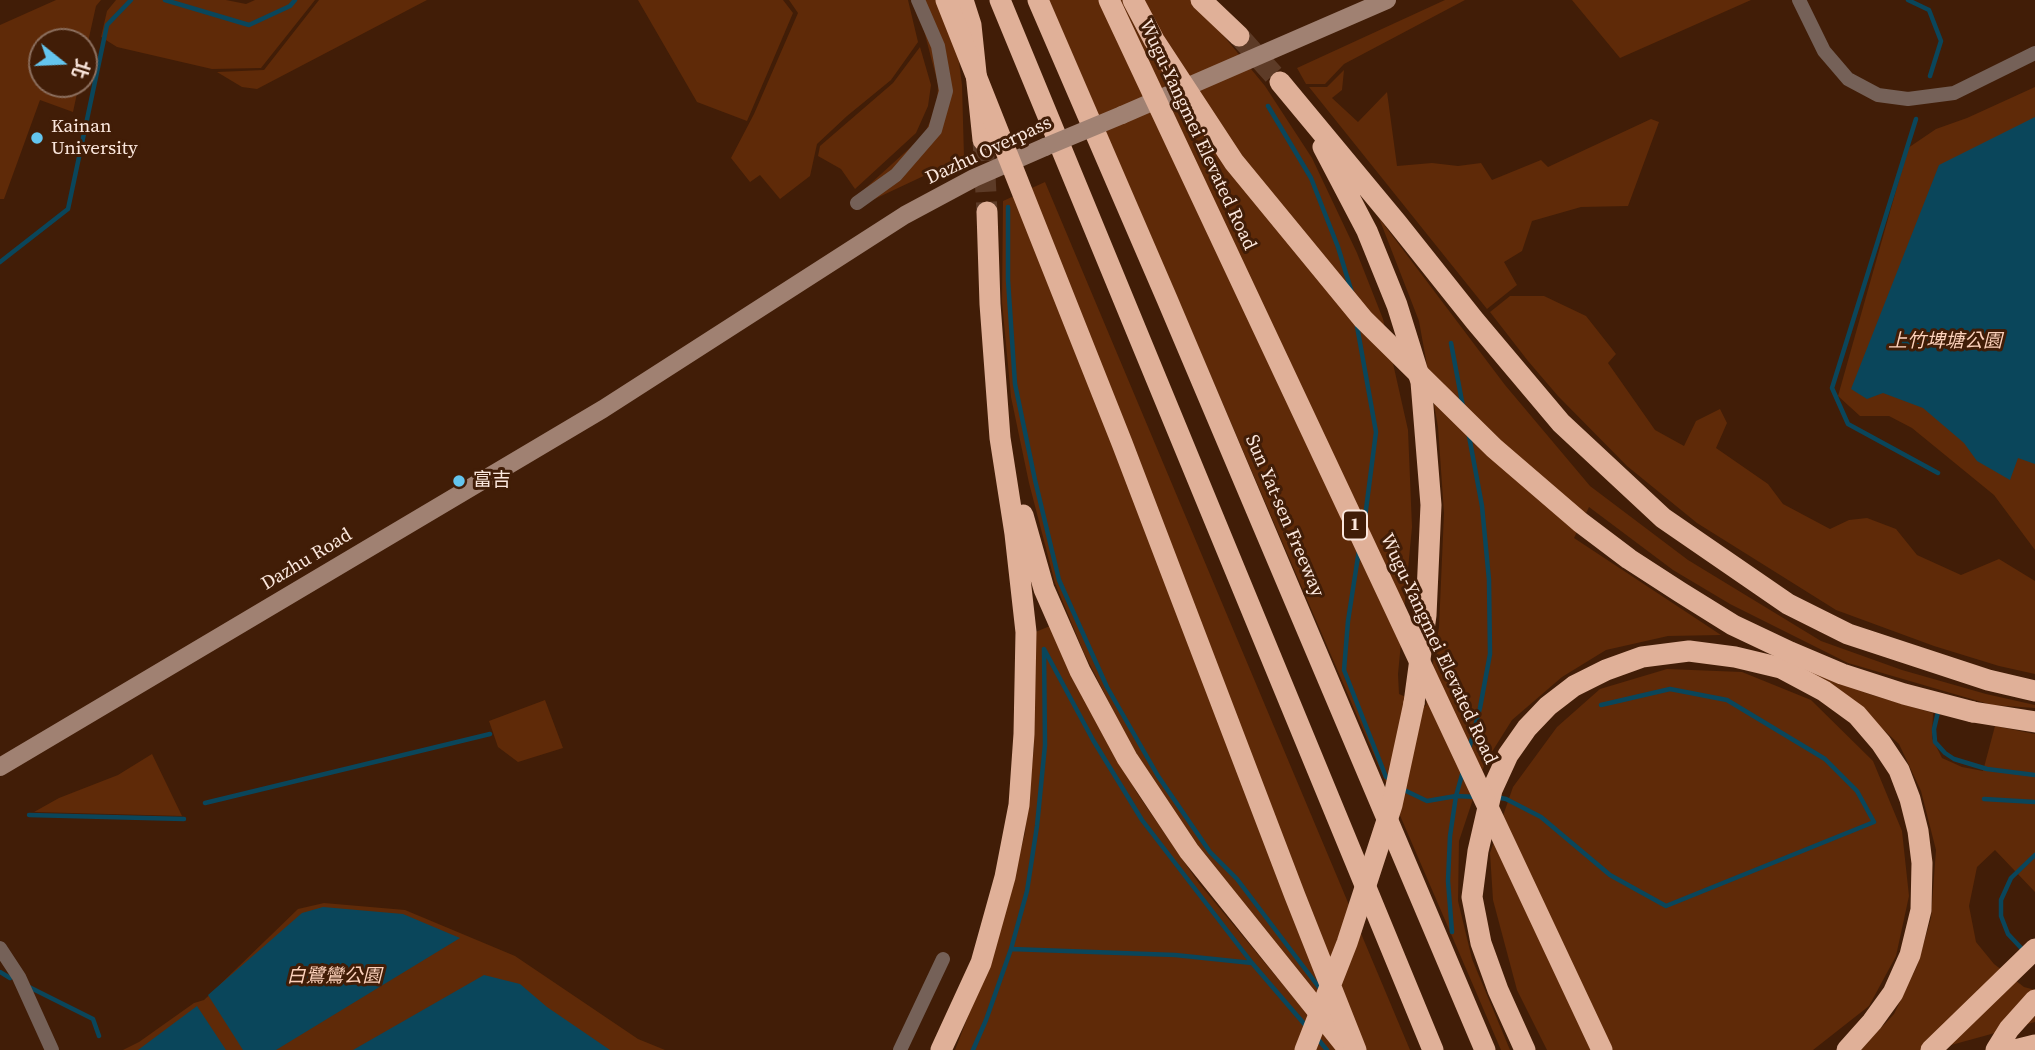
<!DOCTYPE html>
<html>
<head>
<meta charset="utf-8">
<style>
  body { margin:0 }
  #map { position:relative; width:2035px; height:1050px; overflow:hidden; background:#411d07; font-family:"Source Serif 4","Noto Sans TC",serif }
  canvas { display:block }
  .north { position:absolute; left:28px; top:28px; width:70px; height:70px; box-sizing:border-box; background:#411d07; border:2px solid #8b6e5d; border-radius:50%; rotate:108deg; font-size:19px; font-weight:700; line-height:28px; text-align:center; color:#fbe7dd }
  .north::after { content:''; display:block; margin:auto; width:24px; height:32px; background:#64c5ee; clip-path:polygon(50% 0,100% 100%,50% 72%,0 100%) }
</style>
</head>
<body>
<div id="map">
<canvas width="2035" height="1050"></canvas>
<div class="north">北</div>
</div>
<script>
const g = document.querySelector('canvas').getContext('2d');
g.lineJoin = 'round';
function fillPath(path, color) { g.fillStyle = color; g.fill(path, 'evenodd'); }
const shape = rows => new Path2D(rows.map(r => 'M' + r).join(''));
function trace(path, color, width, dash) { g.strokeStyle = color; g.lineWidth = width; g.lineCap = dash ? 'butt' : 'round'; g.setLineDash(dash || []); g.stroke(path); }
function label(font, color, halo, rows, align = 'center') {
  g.font = font + ' "Source Serif 4","Noto Sans TC",serif'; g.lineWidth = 6; g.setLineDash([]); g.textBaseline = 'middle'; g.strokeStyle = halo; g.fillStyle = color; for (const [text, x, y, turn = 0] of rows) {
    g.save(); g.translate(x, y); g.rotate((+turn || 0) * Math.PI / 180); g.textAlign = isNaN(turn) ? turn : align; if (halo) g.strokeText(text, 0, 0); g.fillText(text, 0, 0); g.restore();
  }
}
fillPath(shape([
  [56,0,101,0,96,6,84,60,84,42,42,42,42,84,79,84,73,112,40,100,4,199,0,199,0,25],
  [116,0,226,0,246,4,255,0,315,0,261,68,212,69,117,47,101,37,107,11],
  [319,0,427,0,257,89,242,87,217,72,264,70],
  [638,0,783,0,793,13,747,121,697,102],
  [789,0,908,0,918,42,891,80,847,116,817,144,810,176,780,199,760,175,750,182,731,158,754,114,798,13],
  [916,0,951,0,962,85,964,157,864,204,859,194,924,135,937,105,938,84],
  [1049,0,1194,0,1265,86,1312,158,1357,253,1383,319,1408,430,1412,527,1398,674,1399,694,1426,706,1439,627,1444,513,1438,427,1419,321,1379,218,1505,385,1590,486,1688,560,1821,641,1902,670,1986,694,2035,705,2035,708,1992,705,1848,663,1730,604,1673,570,1589,507,1574,538,1721,635,1668,636,1606,650,1562,677,1512,720,1485,763,1459,841,1458,901,1472,959,1510,1050,1501,1050],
  [1445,0,1465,0,1344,64,1325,84,1306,84,1297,68],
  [1572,0,1751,0,1620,58],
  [920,47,931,85,928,106,916,133,855,189,841,169,818,156,820,146,893,83],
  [1344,70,1342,90,1332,98,1358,122,1387,92,1397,166,1432,163,1458,166,1481,163,1492,180,1541,160,1548,167,1651,119,1659,122,1628,206,1581,207,1532,221,1522,251,1504,262,1517,285,1487,309,1309,87,1327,87],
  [2035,87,2035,550,1994,495,1912,428,1889,416,1860,416,1838,396,1908,148,1936,129,1967,118],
  [1045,182,1410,1050,1359,1050,1203,858,1129,742,1084,653,1055,583,1029,483,1011,397,1002,302,1003,201],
  [1510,296,1544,296,1586,316,1616,354,1608,363,1655,430,1684,446,1696,421,1720,409,1727,423,1716,448,1768,484,1783,504,1830,529,1849,520,1867,518,1896,529,1917,555,1961,575,1999,559,2035,581,2035,674,1999,666,1934,646,1836,610,1697,523,1627,466,1558,396,1528,361,1490,312],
  [1050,626,1089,707,1137,793,1198,882,1337,1050,955,1050,996,944,1025,833,1034,747,1033,633],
  [1667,669,1742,672,1811,700,1873,761,1902,831,1909,896,1896,956,1869,1006,1813,1050,1547,1050,1517,990,1493,900,1490,853,1513,787,1557,727,1600,689],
  [1807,670,1872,695,1933,713,1932,738,1942,758,1962,767,1983,771,1995,726,2035,734,2035,892,1995,850,1977,867,1969,906,1976,942,1994,964,2024,987,2035,990,2035,1022,1933,1050,1860,1050,1894,1014,1917,966,1931,918,1936,850,1921,791,1899,744,1842,692],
  [545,700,563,748,518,762,498,747,489,721],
  [152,754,182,816,34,812,59,798,118,775],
  [324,903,405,910,515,956,638,1039,665,1050,123,1050,139,1042,194,1003,204,1000,298,909]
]), '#5f2a08');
fillPath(shape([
  [2035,117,2035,464,2018,458,2010,480,1977,461,1964,443,1923,408,1883,393,1867,399,1851,389,1939,165],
  [323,907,403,914,460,938,276,1050,243,1050,208,995,302,913],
  [484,975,520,984,547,1007,610,1050,353,1050],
  [197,1006,226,1050,138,1050]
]), '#0a465b');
trace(shape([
  [165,0,249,25,290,6,295,0],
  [1908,0,1929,10,1941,41,1930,76],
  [1268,106,1311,178,1338,247,1352,293],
  [1916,119,1832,388,1848,424,1938,473],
  [1008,207,1008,280,1015,384,1035,480,1059,580,1107,687,1158,776,1210,852,1237,879,1321,990],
  [0,262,68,209,107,25,131,0],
  [1357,326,1376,432,1364,525],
  [1451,343,1463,407],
  [1359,550,1348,621,1344,670,1386,777,1389,779],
  [1938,712,1934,729,1935,742,1945,753,1954,759,1987,769,2035,775],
  [1469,749,1480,708,1490,654,1489,580,1482,506,1469,436],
  [1402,789,1427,801,1456,796,1477,797],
  [1501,798,1506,799,1541,817,1610,875,1666,906,1874,822,1857,791,1825,759,1727,700,1670,689,1601,705],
  [1984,799,2035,802],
  [205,803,490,734],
  [29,815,184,819],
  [1452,932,1448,881,1450,836,1456,796,1463,771],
  [1011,949,1027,891,1037,826,1045,745,1044,650],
  [2023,950,2008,934,2001,916,2001,900,2011,878,2035,855],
  [1252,963,1306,1026],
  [0,972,10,978],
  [29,987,93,1019,99,1036],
  [1317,1038,1327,1050],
  [973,1050,986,1020,1011,949,1175,955,1252,963,1142,820,1093,740,1044,649]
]), '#0a465b', 4.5);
trace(shape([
  [1239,36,1280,82],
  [983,140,987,212]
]), '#5d3b27', 21, [21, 10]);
trace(shape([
  [1799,0,1824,51,1848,79,1878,95,1908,99,1954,93,2035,53],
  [857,203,896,175,935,130,946,91,938,46,918,0],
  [0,948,19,977,52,1050],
  [900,1050,943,959]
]), '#756158', 14);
trace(shape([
  [1122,115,1387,0],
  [0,767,603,409,905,215,974,178,1045,147]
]), '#a08172', 18);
trace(shape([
  [963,0,971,25,983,140],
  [1000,0,1433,1050],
  [1038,0,1167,299,1485,1050],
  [1201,0,1239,36],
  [1280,82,1397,223,1475,321,1561,423,1663,518,1788,604,1848,634,1988,680,2035,691],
  [1323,147,1367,231,1397,305,1421,382,1431,505,1426,615,1414,703],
  [1023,515,1044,589,1080,671,1127,758,1189,851,1349,1050],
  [1973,712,2035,722],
  [941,1050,981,963,1005,877,1019,805,1024,734,1026,632,1015,534,1000,438,990,304,987,212],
  [1525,1050,1498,990,1481,943,1472,897,1478,851,1492,790,1508,755,1527,728,1548,706,1574,686,1606,670,1642,657,1689,651,1735,657,1781,668,1824,691,1857,715,1881,743,1899,770,1910,799,1918,831,1922,863,1921,910,1910,955,1893,993,1872,1022,1847,1050],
  [1931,1050,2035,949],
  [1996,1050,2009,1029,2035,1000],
  [2015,1050,2035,1045]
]), '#e0b098', 21);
trace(shape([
  [1045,147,1122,115]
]), '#a08172', 18);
trace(shape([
  [946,0,1122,443,1295,896,1356,1050],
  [1109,0,1602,1050],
  [1133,0,1154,40,1234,162,1363,319,1494,448,1580,522,1629,559,1680,592,1733,625,1790,652,1842,674,1904,694,1973,712],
  [1305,1050,1347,943,1392,805,1414,703]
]), '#e0b098', 21);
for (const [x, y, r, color] of [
  [37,138,7,"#64c5ee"],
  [459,481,7,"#64c5ee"]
]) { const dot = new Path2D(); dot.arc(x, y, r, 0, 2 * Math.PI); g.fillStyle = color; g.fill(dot); trace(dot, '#411d07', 2.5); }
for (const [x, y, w] of [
  [1355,525,24]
]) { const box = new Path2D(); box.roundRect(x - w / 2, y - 14.5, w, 29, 5); g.fillStyle = '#411d07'; g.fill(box); trace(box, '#fbe7dd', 2); }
label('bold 18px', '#fbe7dd', null, [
  ["1",1355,525]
]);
label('19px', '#fbe7dd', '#411d07', [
  ["Kainan",51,127],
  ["University",51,149],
  ["富吉",473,481]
], 'left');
label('19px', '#fbe7dd', '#411d07', [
  ["Wugu-Yangmei Elevated Road",1197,135,65],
  ["Dazhu Overpass",989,151,-25],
  ["Sun Yat-sen Freeway",1284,516,67],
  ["Dazhu Road",307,560,-31],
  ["Wugu-Yangmei Elevated Road",1438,649,65]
]);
label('italic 19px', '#fcd1bb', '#411d07', [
  ["上竹埤塘公園",1945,342],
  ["白鷺鸞公園",334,977]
]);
</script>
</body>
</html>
